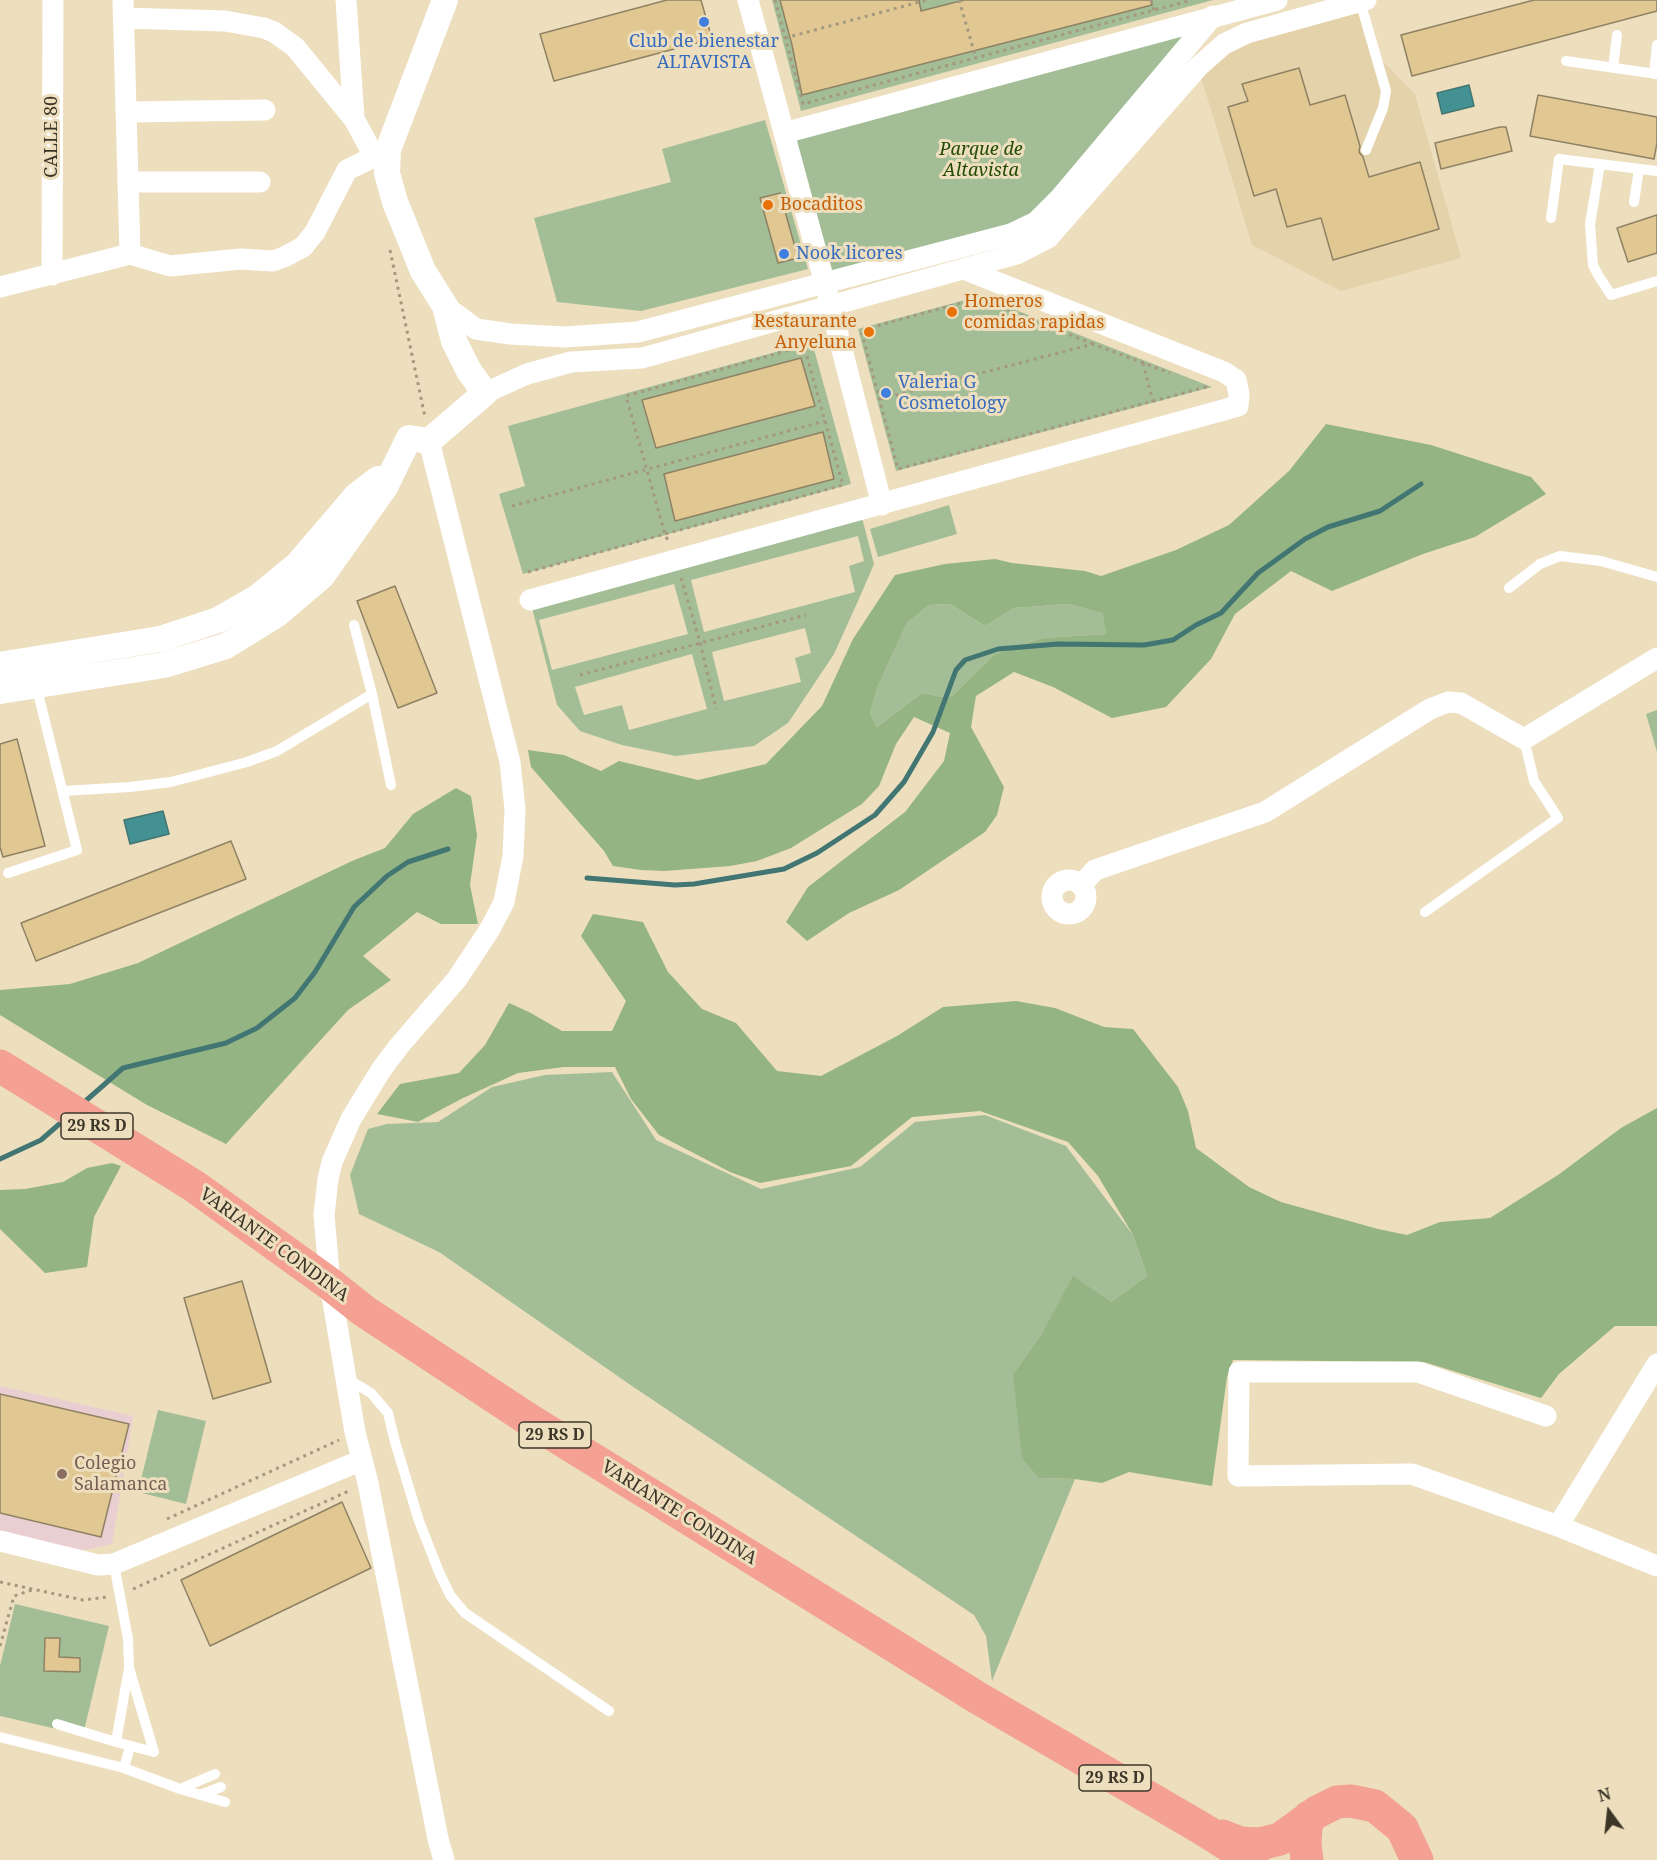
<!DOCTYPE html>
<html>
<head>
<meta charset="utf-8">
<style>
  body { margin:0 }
  #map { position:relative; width:1657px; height:1860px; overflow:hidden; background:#eddebe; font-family:"Noto Serif",serif }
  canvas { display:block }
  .north { position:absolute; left:1579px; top:1782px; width:60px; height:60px; -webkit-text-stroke:4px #eddebe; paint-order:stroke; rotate:345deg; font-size:16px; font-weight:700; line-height:24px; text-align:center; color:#3c3629 }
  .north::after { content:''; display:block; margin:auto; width:21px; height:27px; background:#3c3629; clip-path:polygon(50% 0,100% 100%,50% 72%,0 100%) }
</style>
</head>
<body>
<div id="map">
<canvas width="1657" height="1860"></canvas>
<div class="north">N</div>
</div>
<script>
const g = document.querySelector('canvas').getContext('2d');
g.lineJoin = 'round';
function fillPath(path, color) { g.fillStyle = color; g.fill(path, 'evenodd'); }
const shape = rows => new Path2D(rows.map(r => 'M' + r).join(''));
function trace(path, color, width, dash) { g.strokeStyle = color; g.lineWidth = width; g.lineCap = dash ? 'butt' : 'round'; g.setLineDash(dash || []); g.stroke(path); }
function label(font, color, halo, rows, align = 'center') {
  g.font = font + ' "Noto Serif",serif'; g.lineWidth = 6; g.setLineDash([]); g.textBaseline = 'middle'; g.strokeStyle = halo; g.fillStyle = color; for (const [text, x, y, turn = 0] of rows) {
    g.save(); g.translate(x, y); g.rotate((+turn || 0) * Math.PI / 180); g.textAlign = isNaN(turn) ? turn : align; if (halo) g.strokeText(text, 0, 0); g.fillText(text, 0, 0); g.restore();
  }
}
fillPath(shape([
  [1360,1,1376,54,1415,94,1461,258,1341,291,1252,245,1198,67,1224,44]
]), '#e4d2ab');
fillPath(shape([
  [0,1386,133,1416,112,1544,90,1549,68,1550,0,1532]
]), '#e9ced2');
fillPath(shape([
  [772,0,1213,0,801,111],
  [1213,16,1036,222,825,284,784,133],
  [765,120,808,269,641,311,557,302,534,218,671,182,662,149],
  [980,296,1212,387,896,471,858,329],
  [812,342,851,484,523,574,499,494,525,486,508,426],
  [949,505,957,534,878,557,870,529],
  [860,510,874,564,858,601,834,654,788,723,754,746,676,756,622,745,580,731,557,705,530,600],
  [858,536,864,561,849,566,855,592,704,632,691,580],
  [674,584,688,634,552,670,539,620],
  [805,628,811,653,795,658,801,682,724,701,712,652],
  [692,654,707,709,629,730,622,705,584,715,575,687],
  [950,604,985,626,1014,608,1068,604,1104,613,1106,634,1043,638,995,654,952,696,943,697,922,693,877,727,870,713,877,688,907,623,929,605],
  [1657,710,1657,752,1646,714],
  [612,1072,656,1140,761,1189,860,1167,915,1122,985,1115,1066,1146,1133,1235,1147,1276,1111,1302,1043,1332,1013,1374,1039,1478,1075,1479,992,1681,986,1636,974,1615,629,1384,439,1252,359,1214,350,1175,368,1129,387,1124,438,1122,492,1087,545,1075],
  [158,1410,206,1421,186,1504,138,1492],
  [15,1604,109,1626,83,1735,0,1716,0,1666]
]), '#a3be96');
fillPath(shape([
  [1326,424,1431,445,1531,477,1546,494,1475,537,1423,554,1332,591,1291,571,1235,614,1211,659,1166,707,1112,718,1053,687,1014,672,976,696,971,727,1004,787,997,815,985,832,899,890,849,913,807,941,786,922,808,887,905,812,944,761,950,733,914,717,896,744,879,786,862,804,791,848,757,861,730,866,665,871,641,870,613,866,604,851,531,767,528,750,564,755,601,771,619,761,698,780,766,764,822,706,853,639,895,575,945,564,995,559,1012,563,1085,571,1101,576,1176,550,1229,525,1289,471],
  [950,604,985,626,1014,608,1068,604,1103,613,1106,634,1043,638,995,654,952,696,943,697,922,693,877,727,870,713,877,688,907,623,929,605],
  [456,788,471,796,477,835,470,885,478,924,441,924,417,912,363,956,391,980,348,1010,226,1144,147,1105,0,1015,0,990,70,984,138,963,352,861,385,848,413,814],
  [593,914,643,922,668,972,702,1009,736,1023,777,1071,821,1076,897,1036,943,1007,1016,1001,1055,1008,1104,1027,1133,1029,1178,1087,1188,1111,1196,1148,1249,1187,1281,1202,1378,1229,1407,1235,1440,1222,1490,1218,1558,1175,1621,1128,1657,1108,1657,1326,1615,1326,1559,1374,1541,1398,1424,1362,1233,1360,1227,1377,1212,1486,1129,1472,1102,1483,1075,1479,1039,1478,1022,1458,1013,1374,1043,1332,1073,1276,1111,1302,1147,1276,1133,1235,1098,1176,1068,1142,980,1111,912,1117,851,1166,760,1183,730,1172,659,1135,631,1099,615,1067,564,1067,518,1073,461,1099,418,1122,377,1114,400,1084,459,1073,485,1045,509,1003,529,1012,562,1031,612,1031,626,1001,581,936],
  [112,1163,121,1166,94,1217,87,1267,45,1273,0,1229,0,1190,25,1189,63,1182,87,1168]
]), '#94b484');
const water = shape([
  [1469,85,1474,106,1442,114,1437,93,1469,85],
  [163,811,169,834,130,844,124,820,163,811]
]);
fillPath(water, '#449193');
trace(water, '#427673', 1.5);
trace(shape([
  [587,878,675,885,694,884,784,869,817,853,875,815,904,782,933,732,956,670,965,660,998,649,1058,644,1144,645,1173,640,1196,625,1221,613,1258,573,1305,539,1328,527,1380,511,1421,484],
  [81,1105,123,1068,226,1043,257,1028,295,998,315,972,354,907,387,876,408,862,448,849],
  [0,1159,41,1140,65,1119]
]), '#427673', 5);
const building = shape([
  [667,0,701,0,712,39,554,81,540,34,667,0],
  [780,0,919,0,921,11,964,0,1151,0,1152,5,802,95,792,45,780,0],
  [1534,0,1657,0,1657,11,1412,76,1401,35,1534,0],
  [1299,68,1310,105,1345,95,1360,146,1359,152,1363,157,1369,177,1420,162,1439,229,1333,260,1321,218,1287,227,1276,189,1254,196,1228,107,1248,101,1242,84,1299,68],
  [1538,95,1657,117,1657,143,1654,159,1530,136,1538,95],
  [1500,127,1506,127,1512,151,1441,169,1435,143,1500,127],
  [780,193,798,258,778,263,760,198,780,193],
  [1657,215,1657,253,1628,262,1617,228,1657,215],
  [801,358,815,406,656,448,642,400,801,358],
  [823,432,834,479,675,521,664,474,823,432],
  [395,586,437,693,398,708,357,601,395,586],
  [17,739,45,846,3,857,0,847,0,744,17,739],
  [231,841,246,879,36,961,21,923,231,841],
  [242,1281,271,1382,213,1399,184,1298,242,1281],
  [0,1394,129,1424,101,1537,0,1513,0,1394],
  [342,1502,371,1568,210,1646,181,1580,342,1502],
  [45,1638,60,1638,59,1657,80,1658,80,1672,44,1671,45,1638]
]);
fillPath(building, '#e1c892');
trace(building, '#8f8264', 1.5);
trace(shape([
  [775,0,803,104,1192,0],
  [959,0,976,58],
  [1151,0,1154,10],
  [785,38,927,0],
  [390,250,425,417],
  [1093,344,979,298,861,330,898,469,1206,387,1204,386],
  [1143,363,1153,402],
  [881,399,1093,344,1170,373],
  [512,506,825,421],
  [528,572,665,534,843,485,804,346,626,396,665,534,669,543],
  [681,578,700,642,716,709],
  [580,675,806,615],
  [167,1519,339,1440],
  [0,1582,83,1600,107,1597],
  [133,1589,351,1490],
  [0,1646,14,1596,32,1590]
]), '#a49880', 3, [3, 4.5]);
trace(shape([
  [1360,1,1386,91,1383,108,1366,150],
  [1566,61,1657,74],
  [1613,68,1617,35],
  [1654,74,1657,45],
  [1600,164,1590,224,1593,265,1598,275,1611,295,1657,281],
  [1634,202,1639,169],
  [1551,218,1559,159,1657,171],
  [1509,588,1540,564,1560,556,1601,561,1657,577],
  [354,625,372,694,391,785],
  [63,791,130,787,171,782,247,762,277,751,372,694],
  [8,873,77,850,36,685],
  [1425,912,1558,818,1534,781,1524,739],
  [346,1378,371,1393,388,1413,395,1442,419,1521,439,1572,450,1595,465,1613,609,1711],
  [114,1564,128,1639,129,1668,116,1742,154,1752,129,1668],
  [57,1724,116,1742],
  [0,1737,124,1768,180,1789,225,1802],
  [124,1768,130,1747],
  [180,1789,215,1774],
  [200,1795,221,1787]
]), '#fff', 10);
trace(shape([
  [123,0,130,254],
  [346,0,354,119],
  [748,0,825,284,882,505],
  [124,18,225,21,264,28,274,32,295,47,354,119,374,156],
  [126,112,265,110],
  [784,133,1277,0],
  [128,182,260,182],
  [52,275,53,0],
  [0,287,130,254,170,266,241,259,273,261,284,257,303,247,315,232,347,170,388,150],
  [445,306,476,329,510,334,565,337,638,332,1011,234,1036,222,1060,198,1213,16],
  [485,393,527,374,571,362,642,358,1017,254,1048,238,1198,67,1224,44,1247,33,1366,0],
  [429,441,510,762,515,809,513,856,504,902,490,929,457,979,399,1046,381,1070,351,1119,332,1162,328,1179,324,1215,330,1284,355,1432,368,1483,438,1839,444,1860],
  [530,600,1238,406,1239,394,1236,380,1224,372,966,270],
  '1052 897a17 17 0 1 1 34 0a17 17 0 1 1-34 0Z',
  [1081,885,1095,870,1265,812,1430,709,1448,702,1461,703,1524,739,1657,658],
  [1546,1416,1418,1372,1239,1372,1238,1476,1412,1474,1558,1526,1657,1566],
  [1558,1526,1657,1364],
  [0,1541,98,1565,114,1564,362,1460]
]), '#fff', 21);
trace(shape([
  [0,665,160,639,218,620,258,597,298,564,357,495,378,479,386,480],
  [0,691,164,665,226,646,276,615,322,576,385,487,409,438,429,441,485,393,469,371,454,341,445,306,423,271,395,202,387,173,388,150,445,0]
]), '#fff', 26);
trace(shape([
  [0,1066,194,1186,330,1284,364,1311,528,1419,978,1698,1201,1828,1252,1860],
  [1222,1836,1240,1843,1260,1844,1280,1839,1317,1812,1337,1802,1351,1801,1375,1806,1402,1828,1417,1860],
  [1307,1860,1305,1844,1306,1827,1309,1817]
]), '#f4a092', 33);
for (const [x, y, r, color] of [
  [704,22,6,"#3f7fe0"],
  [768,205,6,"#e8710a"],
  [784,254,6,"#3f7fe0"],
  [952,312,6,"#e8710a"],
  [869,332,6,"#e8710a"],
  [886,393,6,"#3f7fe0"],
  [62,1474,6,"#8d6e63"]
]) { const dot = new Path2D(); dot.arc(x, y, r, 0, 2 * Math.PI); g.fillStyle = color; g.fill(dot); trace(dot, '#eddebe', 2); }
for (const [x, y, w] of [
  [97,1126,72],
  [555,1435,72],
  [1115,1778,72]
]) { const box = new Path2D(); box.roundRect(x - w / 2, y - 13, w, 26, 4.5); g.fillStyle = '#eddebe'; g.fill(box); trace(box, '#3c3629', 1.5); }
label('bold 16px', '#3c3629', null, [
  ["29 RS D",97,1126],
  ["29 RS D",555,1435],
  ["29 RS D",1115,1778]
]);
label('18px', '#366cbe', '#eddebe', [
  ["Club de bienestar",704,42,"center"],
  ["ALTAVISTA",704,63,"center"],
  ["Nook licores",796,254],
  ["Valeria G",898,383],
  ["Cosmetology",898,404]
], 'left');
label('18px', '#3c3629', '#eddebe', [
  ["CALLE 80",52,137,-90],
  ["VARIANTE CONDINA",274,1245,36],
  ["VARIANTE CONDINA",679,1513,32]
]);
label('italic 18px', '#234b04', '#eddebe', [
  ["Parque de",981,150],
  ["Altavista",981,171]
]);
label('18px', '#c56008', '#eddebe', [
  ["Bocaditos",780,205],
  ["Homeros",964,302],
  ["comidas rapidas",964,323],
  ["Restaurante",857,322,"right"],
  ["Anyeluna",857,343,"right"]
], 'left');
label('18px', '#785e54', '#eddebe', [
  ["Colegio",74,1464],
  ["Salamanca",74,1485]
], 'left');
</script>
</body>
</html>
